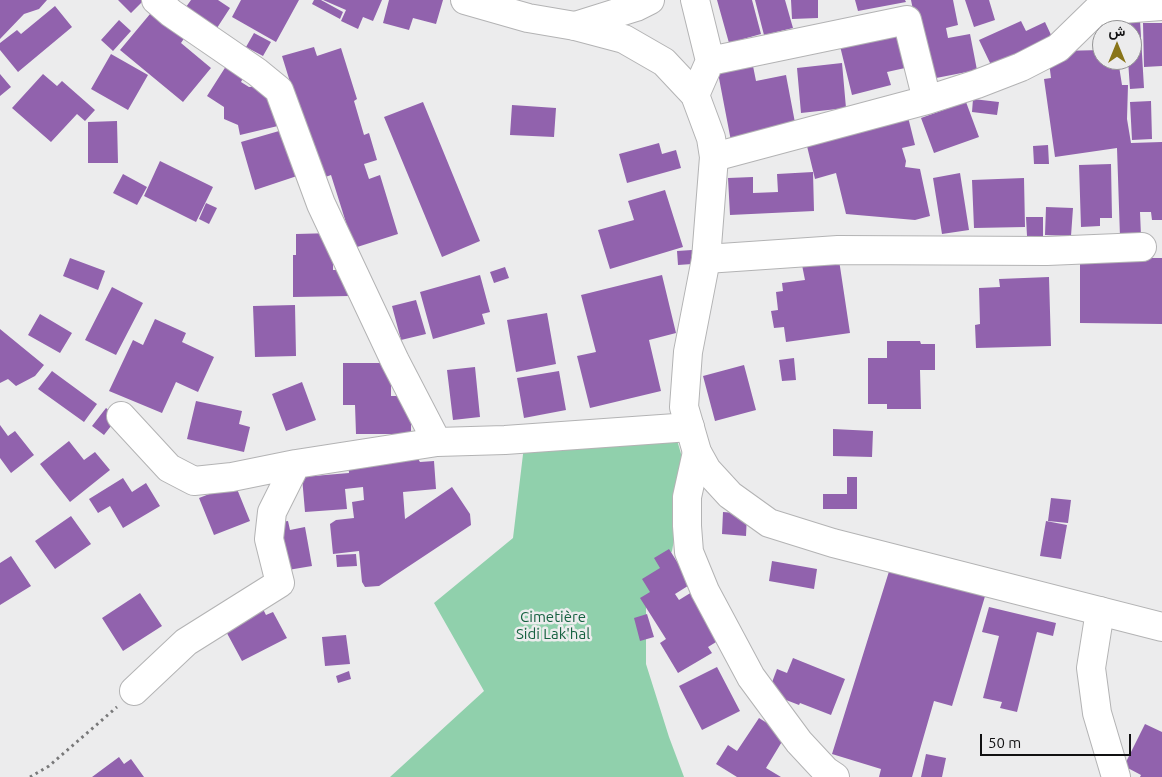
<!DOCTYPE html>
<html>
<head>
<meta charset="utf-8">
<style>
  body { margin:0 }
  #map { position:relative; width:1162px; height:777px; overflow:hidden; background:#ececed; font-family:Ubuntu,Vazirmatn,sans-serif }
  canvas { display:block }
  .north { position:absolute; left:1092px; top:20px; width:50px; height:50px; box-sizing:border-box; background:#ececed; border:1px solid #949495; border-radius:50%; rotate:0deg; font-size:14px; font-weight:700; line-height:20px; text-align:center; color:#111112 }
  .north::after { content:''; display:block; margin:auto; width:18px; height:22px; background:#897519; clip-path:polygon(50% 0,100% 100%,50% 72%,0 100%) }
  .scale { position:absolute; left:980px; top:734px; width:151px; height:22px; box-sizing:border-box; border:2px solid #111112; border-top:0; padding-left:6px; font-size:15px; line-height:18px; white-space:nowrap; color:#111112; -webkit-text-stroke:4px #ececed; paint-order:stroke }
</style>
</head>
<body>
<div id="map">
<canvas width="1162" height="777"></canvas>
<div class="north">ش</div>
<div class="scale">50 m</div>
</div>
<script>
const g = document.querySelector('canvas').getContext('2d');
g.lineJoin = 'round';
function fillPath(path, color) { g.fillStyle = color; g.fill(path, 'evenodd'); }
const shape = rows => new Path2D(rows.map(r => 'M' + r).join(''));
function trace(path, color, width, dash) { g.strokeStyle = color; g.lineWidth = width; g.lineCap = dash ? 'butt' : 'round'; g.setLineDash(dash || []); g.stroke(path); }
function label(font, color, halo, rows, align = 'center') {
  g.font = font + ' Ubuntu,sans-serif'; g.lineWidth = 5; g.setLineDash([]); g.textBaseline = 'middle'; g.strokeStyle = halo; g.fillStyle = color; for (const [text, x, y, turn = 0] of rows) {
    g.save(); g.translate(x, y); g.rotate((+turn || 0) * Math.PI / 180); g.textAlign = isNaN(turn) ? turn : align; if (halo) g.strokeText(text, 0, 0); g.fillText(text, 0, 0); g.restore();
  }
}
fillPath(shape([
  [677,440,686,471,672,551,646,603,646,664,669,737,684,777,390,777,484,691,434,603,513,538,524,446]
]), '#90d0ac');
fillPath(shape([
  [0,0,47,0,39,9,24,14,0,39],
  [118,0,144,0,131,13],
  [191,0,218,0,230,8,217,28,186,7],
  [241,0,299,0,276,42,232,17],
  [314,0,321,0,343,12,340,19,312,4],
  [323,0,382,0,373,21,363,17,358,29,341,21,346,10],
  [389,0,443,0,436,24,413,18,409,30,383,23],
  [717,0,752,0,761,34,729,43],
  [755,0,785,0,793,28,764,35],
  [791,0,818,0,818,18,792,19],
  [855,0,905,0,906,2,858,11],
  [911,0,953,0,958,25,946,28,948,38,970,34,977,70,931,79,918,34],
  [965,0,989,0,995,20,974,27],
  [55,6,72,27,18,72,0,50,0,43,17,30,21,34],
  [155,8,187,34,181,43,211,68,183,102,120,50],
  [119,20,131,31,113,51,101,40],
  [1140,20,1144,88,1130,89,1128,60,1132,60,1132,30,1102,30,1102,37,1098,38,1097,22],
  [1021,21,1026,31,1045,22,1052,37,991,65,979,40],
  [1143,23,1162,23,1162,66,1144,67],
  [896,32,905,68,887,72,891,85,852,95,840,46],
  [254,33,271,42,263,56,246,47],
  [314,47,317,56,341,48,357,99,354,101,364,135,369,133,377,160,364,164,369,179,380,175,398,234,354,248,331,175,320,179,282,56],
  [1102,50,1102,60,1118,60,1122,85,1128,85,1127,119,1131,143,1162,142,1162,220,1152,220,1151,212,1140,212,1141,236,1120,237,1117,148,1055,157,1044,79,1051,78,1049,62,1060,51],
  [111,54,148,75,128,110,91,89],
  [228,63,244,76,241,82,249,87,266,86,282,125,240,135,238,125,224,119,224,107,207,96],
  [842,63,846,108,801,113,797,68],
  [753,66,756,81,786,75,796,128,731,141,718,73],
  [0,74,11,87,0,96],
  [43,74,57,86,62,81,95,110,85,121,77,114,51,142,12,108],
  [973,99,999,102,997,115,972,112],
  [1151,101,1152,139,1132,140,1130,102],
  [423,102,480,241,442,257,384,117],
  [966,102,979,137,934,153,921,118],
  [512,105,556,108,554,137,510,135],
  [908,117,915,145,902,148,906,161,905,167,920,169,930,216,915,220,846,214,836,173,815,179,806,142],
  [117,121,118,163,88,163,88,122],
  [286,129,303,174,255,190,241,142],
  [659,143,662,154,676,150,681,168,627,183,619,154],
  [1048,145,1049,164,1034,164,1033,146],
  [160,161,213,187,196,222,144,196],
  [1111,164,1112,218,1100,218,1100,226,1081,227,1079,165],
  [813,172,814,211,730,215,728,178,753,177,753,193,778,192,777,174],
  [960,173,969,230,942,234,933,178],
  [123,174,147,187,137,205,113,193],
  [1024,178,1025,227,974,228,972,180],
  [665,190,683,247,610,269,598,230,634,220,628,201],
  [206,203,217,208,209,224,199,219],
  [1046,207,1073,208,1071,236,1045,235],
  [1026,217,1043,217,1043,236,1027,236],
  [333,233,333,270,349,270,349,296,293,297,293,255,296,255,296,234],
  [692,250,692,264,678,265,677,251],
  [70,258,105,271,98,290,63,276],
  [1080,258,1162,258,1162,324,1080,323],
  [839,260,850,333,786,342,784,327,774,328,771,311,778,310,776,292,783,291,782,283,805,280,802,265],
  [505,267,509,278,494,283,490,272],
  [480,275,490,312,482,314,485,324,433,339,420,292],
  [662,275,676,333,649,340,661,391,590,408,577,356,596,352,581,295],
  [1049,277,1051,346,976,348,975,325,980,324,979,288,1000,287,999,279],
  [112,287,143,303,116,355,85,340],
  [416,300,426,334,401,340,392,306],
  [295,305,296,356,255,357,253,306],
  [547,313,556,364,516,372,507,320],
  [40,314,72,333,60,353,28,335],
  [155,319,186,333,182,342,214,357,198,392,176,382,162,413,109,391,133,340,143,345],
  [0,329,44,365,35,376,16,386,8,379,0,383],
  [887,341,920,341,921,344,935,344,935,370,920,370,921,409,887,409,887,404,868,404,868,358,887,358],
  [794,358,796,380,782,381,779,360],
  [343,363,391,363,391,396,411,396,411,434,356,434,355,405,343,405],
  [744,365,756,410,715,421,703,376],
  [475,367,480,417,453,420,447,370],
  [52,371,97,404,84,422,38,389],
  [559,371,566,410,524,418,517,378],
  [302,382,316,420,286,431,272,394],
  [196,401,242,411,239,424,250,427,244,452,187,439],
  [106,408,118,417,104,435,92,426],
  [0,425,8,436,15,431,34,455,11,473,0,458],
  [833,429,873,431,872,457,833,456],
  [69,441,84,460,95,452,110,470,70,502,40,464],
  [415,454,420,462,434,461,436,489,403,492,405,519,452,487,470,514,471,525,379,586,365,587,362,582,359,551,333,554,330,524,336,520,354,518,352,502,364,500,363,487,345,489,347,509,305,512,302,477,349,473,348,460],
  [847,477,857,477,857,509,823,509,823,494,847,494],
  [123,478,132,492,146,483,160,506,123,528,110,506,98,513,89,499],
  [235,484,250,521,214,535,199,498],
  [1051,498,1071,500,1068,523,1048,521],
  [723,512,747,514,746,536,722,534],
  [71,516,91,544,55,569,35,541],
  [288,521,290,530,305,527,312,566,282,571,274,523],
  [1046,521,1067,525,1061,559,1040,556],
  [669,549,691,584,675,594,679,600,692,592,721,639,708,647,712,653,678,673,660,643,666,639,640,598,650,592,642,579,660,568,654,558],
  [356,554,357,566,337,567,336,555],
  [11,556,31,586,0,605,0,563],
  [772,561,817,569,814,589,769,581],
  [891,565,986,593,952,706,934,701,912,777,879,777,881,769,832,754],
  [140,593,162,626,123,651,102,618],
  [261,605,266,615,273,612,287,638,242,661,222,624],
  [989,607,1056,623,1053,636,1037,632,1017,712,1000,708,1002,702,983,698,999,636,982,632],
  [647,614,654,637,640,641,634,618],
  [346,635,350,664,325,666,322,637],
  [793,658,845,679,831,715,800,703,799,705,768,693,777,669,787,673],
  [717,667,740,711,702,730,679,686],
  [349,671,351,679,338,683,336,676],
  [759,718,786,735,766,768,781,777,737,777,716,764,728,745,737,751],
  [1145,724,1162,732,1162,777,1140,777,1141,775,1124,766],
  [926,754,946,758,942,777,921,777],
  [119,757,124,764,131,759,144,777,92,777]
]), '#9162ad');
const minor = shape([
  [156,0,171,13,257,72,279,90,321,204,395,361,437,442],
  [695,0,710,61],
  [575,26,636,7,650,0],
  [695,95,710,61,907,20,927,100],
  [714,157,927,100,977,84,1021,67,1058,48,1096,11,1162,6],
  [706,259,838,250,1047,251,1142,247],
  [121,416,169,468,194,481,232,477,296,464],
  [697,452,687,497,687,526,689,552,705,591,751,677,799,742,826,771,835,777],
  [1100,611,1091,668,1097,713,1116,777],
  [134,691,186,642,280,583,269,539,272,512,296,464,437,442,505,440,690,427]
]);
const major = shape([
  [465,0,528,18,575,26,624,39,664,62,695,95,711,138,714,157,706,259,688,352,684,407,697,452,707,470,730,495,769,523,833,543,1162,627]
]);
trace(minor, '#b3b3b4', 30);
trace(major, '#b3b3b4', 30);
trace(shape([
  [30,777,49,766,117,707]
]), '#787879', 3, [2.5, 4]);
trace(minor, '#fff', 28);
trace(major, '#fff', 28);
label('15px', '#166140', '#ececed', [
  ["Cimetière",553,617],
  ["Sidi Lak'hal",553,634]
]);
</script>
</body>
</html>
